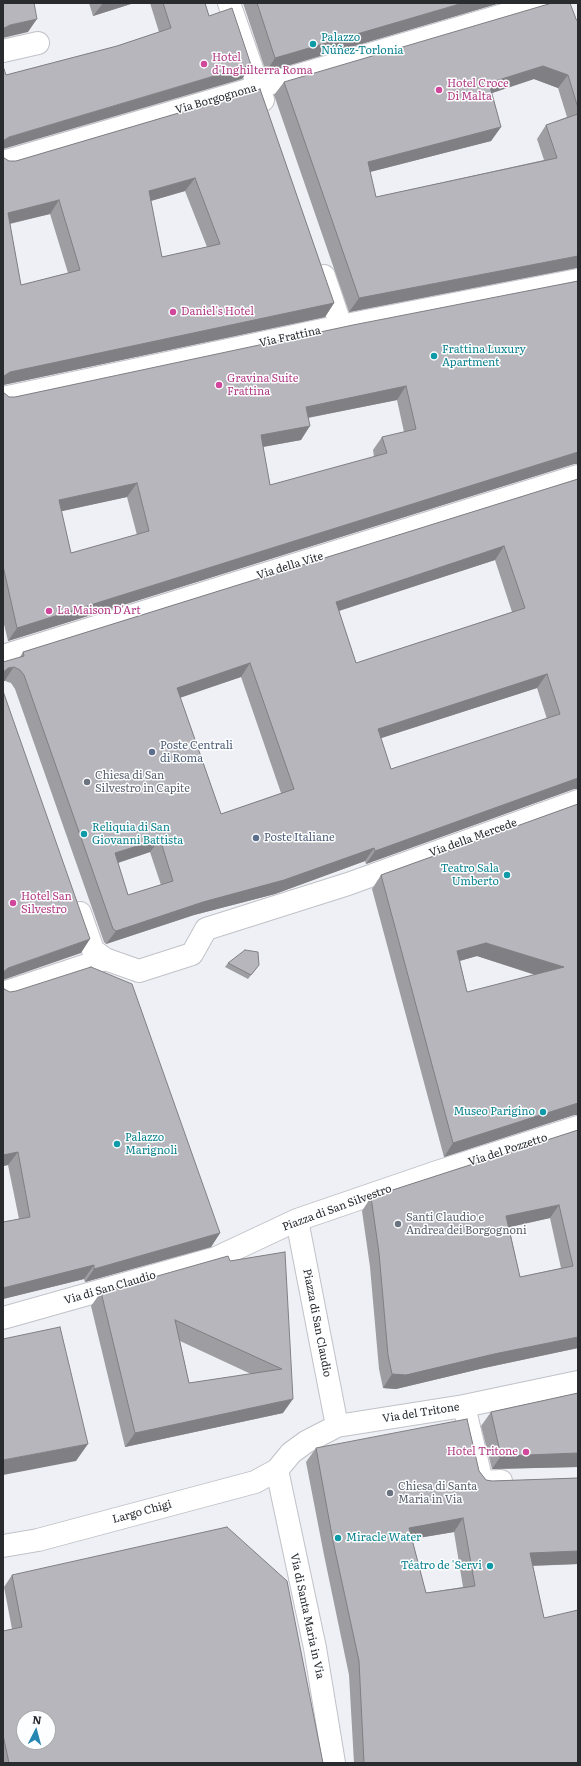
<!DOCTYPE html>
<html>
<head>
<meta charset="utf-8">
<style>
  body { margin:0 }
  #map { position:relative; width:581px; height:1766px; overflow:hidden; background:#eef0f6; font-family:Literata,serif }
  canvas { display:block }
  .frame { position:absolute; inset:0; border:4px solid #2a2b2e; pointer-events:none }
  .north { position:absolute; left:16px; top:1710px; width:40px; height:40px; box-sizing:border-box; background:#fdfeff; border:1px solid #a9aaab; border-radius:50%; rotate:6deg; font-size:11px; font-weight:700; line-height:16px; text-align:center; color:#2a2b2e }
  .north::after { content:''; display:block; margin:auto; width:14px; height:18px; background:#2787b2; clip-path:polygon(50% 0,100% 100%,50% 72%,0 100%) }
</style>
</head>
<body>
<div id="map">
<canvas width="581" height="1766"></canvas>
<div class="frame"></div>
<div class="north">N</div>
</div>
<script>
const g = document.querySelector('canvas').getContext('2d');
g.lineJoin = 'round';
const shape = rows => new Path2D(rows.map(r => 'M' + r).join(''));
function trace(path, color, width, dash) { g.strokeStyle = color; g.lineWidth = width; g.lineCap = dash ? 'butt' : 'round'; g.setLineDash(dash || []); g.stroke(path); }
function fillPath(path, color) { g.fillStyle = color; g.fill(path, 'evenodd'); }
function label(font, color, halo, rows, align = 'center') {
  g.font = font + ' Literata,serif'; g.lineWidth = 3; g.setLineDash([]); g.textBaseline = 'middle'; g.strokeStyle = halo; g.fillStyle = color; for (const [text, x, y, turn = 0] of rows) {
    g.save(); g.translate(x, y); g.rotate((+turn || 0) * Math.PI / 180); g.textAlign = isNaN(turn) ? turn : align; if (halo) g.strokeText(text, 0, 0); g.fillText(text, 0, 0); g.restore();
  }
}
const street = shape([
  [229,3,263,100],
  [3,51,38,43],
  [3,162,544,3],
  [324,276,341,326],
  [3,398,341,326,578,280],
  [3,656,578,476],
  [80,913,93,950,105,959,139,971,192,954,206,929,348,884,578,801],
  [3,993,105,959],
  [297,1220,337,1426],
  [3,1318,216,1258,297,1220,437,1172,578,1127],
  [464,1406,482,1482,501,1481],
  [277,1470,315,1648,334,1763],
  [3,1546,38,1540,255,1482,277,1470,291,1453,306,1442,337,1426,464,1406,578,1382]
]);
trace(street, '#c0c2c8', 24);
trace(street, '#fff', 22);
fillPath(shape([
  [89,3,134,3,93,16],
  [150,3,205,3,209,16,251,65,242,79,6,75,117,46,159,32],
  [243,3,500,3,266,72],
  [576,19,578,22,578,268,576,268,349,312,274,95,284,82],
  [534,79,558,88,567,117,546,125,537,139,544,160,376,197,370,172,491,141,501,127,492,93],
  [260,89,334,303,325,317,3,385,3,156,4,158,9,161,16,161],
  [185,191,207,247,162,257,151,201],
  [50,214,68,273,21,285,10,224],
  [578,281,578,464,574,464,8,641,3,620,3,392,9,397,15,397],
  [397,400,404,432,382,437,373,450,374,457,270,485,263,447,301,440,308,418],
  [127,497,137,535,71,553,61,511],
  [578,479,574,789,366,864,365,861,275,894,194,915,106,944,104,942,15,689,11,683,5,681,23,652],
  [495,560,512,612,356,663,339,611],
  [241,677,281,793,221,814,180,697],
  [537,688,547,719,391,769,381,738],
  [150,852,161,885,128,895,118,863],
  [578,804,578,1115,574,1115,444,1157,372,889,381,875],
  [477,956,535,975,467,992,460,961],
  [228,963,259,965,248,979,225,967],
  [3,987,220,1233,211,1247,85,1282,84,1279,3,1299,3,1222,19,1219,8,1165,3,1166],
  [578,1130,578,1348,484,1368,396,1389,383,1388,379,1369,370,1267,362,1211,371,1197],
  [550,1218,561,1268,520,1277,509,1227],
  [285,1252,283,1413,125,1447,91,1306,101,1292,230,1261],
  [180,1341,251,1374,189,1383],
  [578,1393,578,1467,492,1469,481,1426,491,1412],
  [316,1448,479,1471,486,1480,492,1481,578,1478,578,1564,533,1566,544,1618,578,1763,354,1763,349,1675,324,1555,306,1462],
  [454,1532,463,1587,426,1593,412,1539],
  [12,1575,323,1763,3,1763,3,1631,12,1629,4,1587]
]), '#9d9da2');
fillPath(shape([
  [103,3,134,3,93,16],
  [463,3,500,3,266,72,275,58],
  [37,19,28,32,3,38,3,30,4,28,10,25],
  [251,65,242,79,3,149,3,141,9,137],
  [543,66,568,75,558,88,534,79,480,97,489,83],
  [501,127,491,141,358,175,368,162],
  [195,178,185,191,140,204,149,191],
  [59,200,50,214,3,225,8,213],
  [578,256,578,268,576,268,349,312,359,298],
  [334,303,325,317,3,385,3,377,4,376,10,372],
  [406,386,397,400,296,420,306,407],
  [310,426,301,440,251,449,261,435],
  [578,452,578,464,574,464,8,641,17,628],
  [137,483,127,497,49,514,59,500],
  [504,546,495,560,326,615,336,602],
  [250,663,241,677,168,702,177,688],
  [14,667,5,681,3,681,3,672,8,668],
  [547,674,537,688,369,742,378,729],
  [578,778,578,789,574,789,366,864,375,851],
  [160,839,150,852,105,867,115,853],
  [374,848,365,861,275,894,194,915,106,944,116,931,203,902],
  [90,939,81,953,3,980,3,972,8,968],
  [486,943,564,967,555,981,477,956,448,964,457,951],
  [578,1103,578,1115,574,1115,444,1157,453,1143],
  [18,1152,8,1165,3,1166,3,1155],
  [559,1205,550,1218,497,1230,506,1216],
  [220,1233,211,1247,85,1282,94,1269],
  [94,1265,84,1279,3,1299,3,1288],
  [578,1337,578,1348,484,1368,396,1389,383,1388,392,1374],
  [293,1399,283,1413,125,1447,135,1433],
  [88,1444,76,1461,3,1475,3,1460],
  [578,1453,578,1467,492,1469,501,1456],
  [463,1518,454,1532,400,1541,409,1528],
  [578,1551,578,1564,520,1566,530,1553]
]), '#807f84');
const building = shape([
  [3,3,34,3,37,19,10,25,4,28,3,30,3,3],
  [163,3,205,3,209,16,232,8,251,65,9,137,4,140,3,141,3,66,6,75,117,46,171,28,163,3],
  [257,3,463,3,275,58,257,3],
  [552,3,570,3,576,19,578,22,578,108,568,75,543,66,489,83,501,127,368,162,376,197,557,158,546,125,578,114,578,256,359,298,284,82,552,3],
  [260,89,334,303,10,372,4,376,3,377,3,156,4,158,9,161,16,161,260,89],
  [195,178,220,244,162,257,149,191,195,178],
  [59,200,80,270,21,285,8,213,59,200],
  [578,281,578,452,17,628,3,566,3,392,9,397,15,397,353,325,578,281],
  [406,386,416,429,382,437,387,453,270,485,261,435,310,426,306,407,406,386],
  [137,483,149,531,71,553,59,500,137,483],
  [578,479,578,778,375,851,374,848,284,880,203,902,116,931,113,929,24,675,20,670,14,667,8,668,3,672,3,662,24,656,23,652,578,479],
  [504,546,525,608,356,663,336,602,504,546],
  [250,663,294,789,221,814,177,688,250,663],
  [547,674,560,714,391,769,378,729,547,674],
  [160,839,173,881,128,895,115,853,160,839],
  [3,691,90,939,8,968,3,972,3,691],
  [578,804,578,1103,453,1143,381,875,578,804],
  [486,943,564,967,467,992,457,951,486,943],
  [245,950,258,952,259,965,251,975,228,963,245,950],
  [91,967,132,984,220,1233,94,1269,94,1265,3,1288,3,1222,30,1217,18,1152,3,1155,3,987,4,989,10,992,16,991,91,967],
  [578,1130,578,1337,494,1354,406,1375,392,1374,388,1355,379,1253,371,1197,578,1130],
  [559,1205,573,1266,520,1277,506,1216,559,1205],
  [285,1252,293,1399,135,1433,101,1292,228,1256,230,1261,285,1252],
  [175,1320,282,1369,189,1383,175,1320],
  [60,1327,88,1444,3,1460,3,1339,60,1327],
  [578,1393,578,1453,501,1456,491,1412,578,1393],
  [467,1419,479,1471,486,1480,492,1481,578,1478,578,1551,530,1553,544,1618,578,1610,578,1763,364,1763,359,1661,333,1541,316,1448,467,1419],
  [463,1518,475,1586,426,1593,409,1528,463,1518],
  [227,1527,287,1581,323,1763,9,1763,3,1735,3,1631,22,1627,12,1575,227,1527],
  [24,1718,48,1718,48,1742,24,1742,24,1718]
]);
fillPath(building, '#b7b6bc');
trace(building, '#807f84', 1);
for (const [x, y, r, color] of [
  [313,44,4,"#0f9aa8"],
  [204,64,4,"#d1479c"],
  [439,90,4,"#d1479c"],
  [173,312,4,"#d1479c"],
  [434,356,4,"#0f9aa8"],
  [219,385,4,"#d1479c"],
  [49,611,4,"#d1479c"],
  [152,752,4,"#5c6f8a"],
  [87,782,4,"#6b7280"],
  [84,834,4,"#0f9aa8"],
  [256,838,4,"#5c6f8a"],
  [507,875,4,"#0f9aa8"],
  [13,903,4,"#d1479c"],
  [543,1112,4,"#0f9aa8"],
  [117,1144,4,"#0f9aa8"],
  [398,1224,4,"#6b7280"],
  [526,1452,4,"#d1479c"],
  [390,1493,4,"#6b7280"],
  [338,1538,4,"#0f9aa8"],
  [490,1566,4,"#0f9aa8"]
]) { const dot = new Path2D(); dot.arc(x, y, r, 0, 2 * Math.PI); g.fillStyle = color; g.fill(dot); trace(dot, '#fdfeff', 1.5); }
label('11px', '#0d838f', '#fdfeff', [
  ["Palazzo",321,38],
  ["Núñez-Torlonia",321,51],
  ["Frattina Luxury",442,350],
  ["Apartment",442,363],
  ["Reliquia di San",92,828],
  ["Giovanni Battista",92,841],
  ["Teatro Sala",499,869,"right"],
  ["Umberto",499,882,"right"],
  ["Museo Parigino",535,1112,"right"],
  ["Palazzo",125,1138],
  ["Marignoli",125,1151],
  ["Miracle Water",346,1538],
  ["Téatro de 'Servi",482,1566,"right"]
], 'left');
label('11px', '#b23c85', '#fdfeff', [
  ["Hotel",212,58],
  ["d'Inghilterra Roma",212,71],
  ["Hotel Croce",447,84],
  ["Di Malta",447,97],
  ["Daniel's Hotel",181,312],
  ["Gravina Suite",227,379],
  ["Frattina",227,392],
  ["La Maison D'Art",57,611],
  ["Hotel San",21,897],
  ["Silvestro",21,910],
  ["Hotel Tritone",518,1452,"right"]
], 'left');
label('11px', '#2a2b2e', '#fdfeff', [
  ["Via Borgognona",216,99,-16],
  ["Via Frattina",290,337,-12],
  ["Via della Vite",290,566,-17],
  ["Via della Mercede",473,838,-20],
  ["Via del Pozzetto",508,1150,-18],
  ["Piazza di San Silvestro",337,1208,-20],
  ["Via di San Claudio",110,1288,-16],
  ["Piazza di San Claudio",317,1323,79],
  ["Via del Tritone",421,1413,-9],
  ["Largo Chigi",142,1512,-15],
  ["Via di Santa Maria in Via",307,1616,78]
]);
label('11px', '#4e5e75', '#fdfeff', [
  ["Poste Centrali",160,746],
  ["di Roma",160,759],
  ["Poste Italiane",264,838]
], 'left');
label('11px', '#5b616d', '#fdfeff', [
  ["Chiesa di San",95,776],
  ["Silvestro in Capite",95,789],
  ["Santi Claudio e",406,1218],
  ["Andrea dei Borgognoni",406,1231],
  ["Chiesa di Santa",398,1487],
  ["Maria in Via",398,1500]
], 'left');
</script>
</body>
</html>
